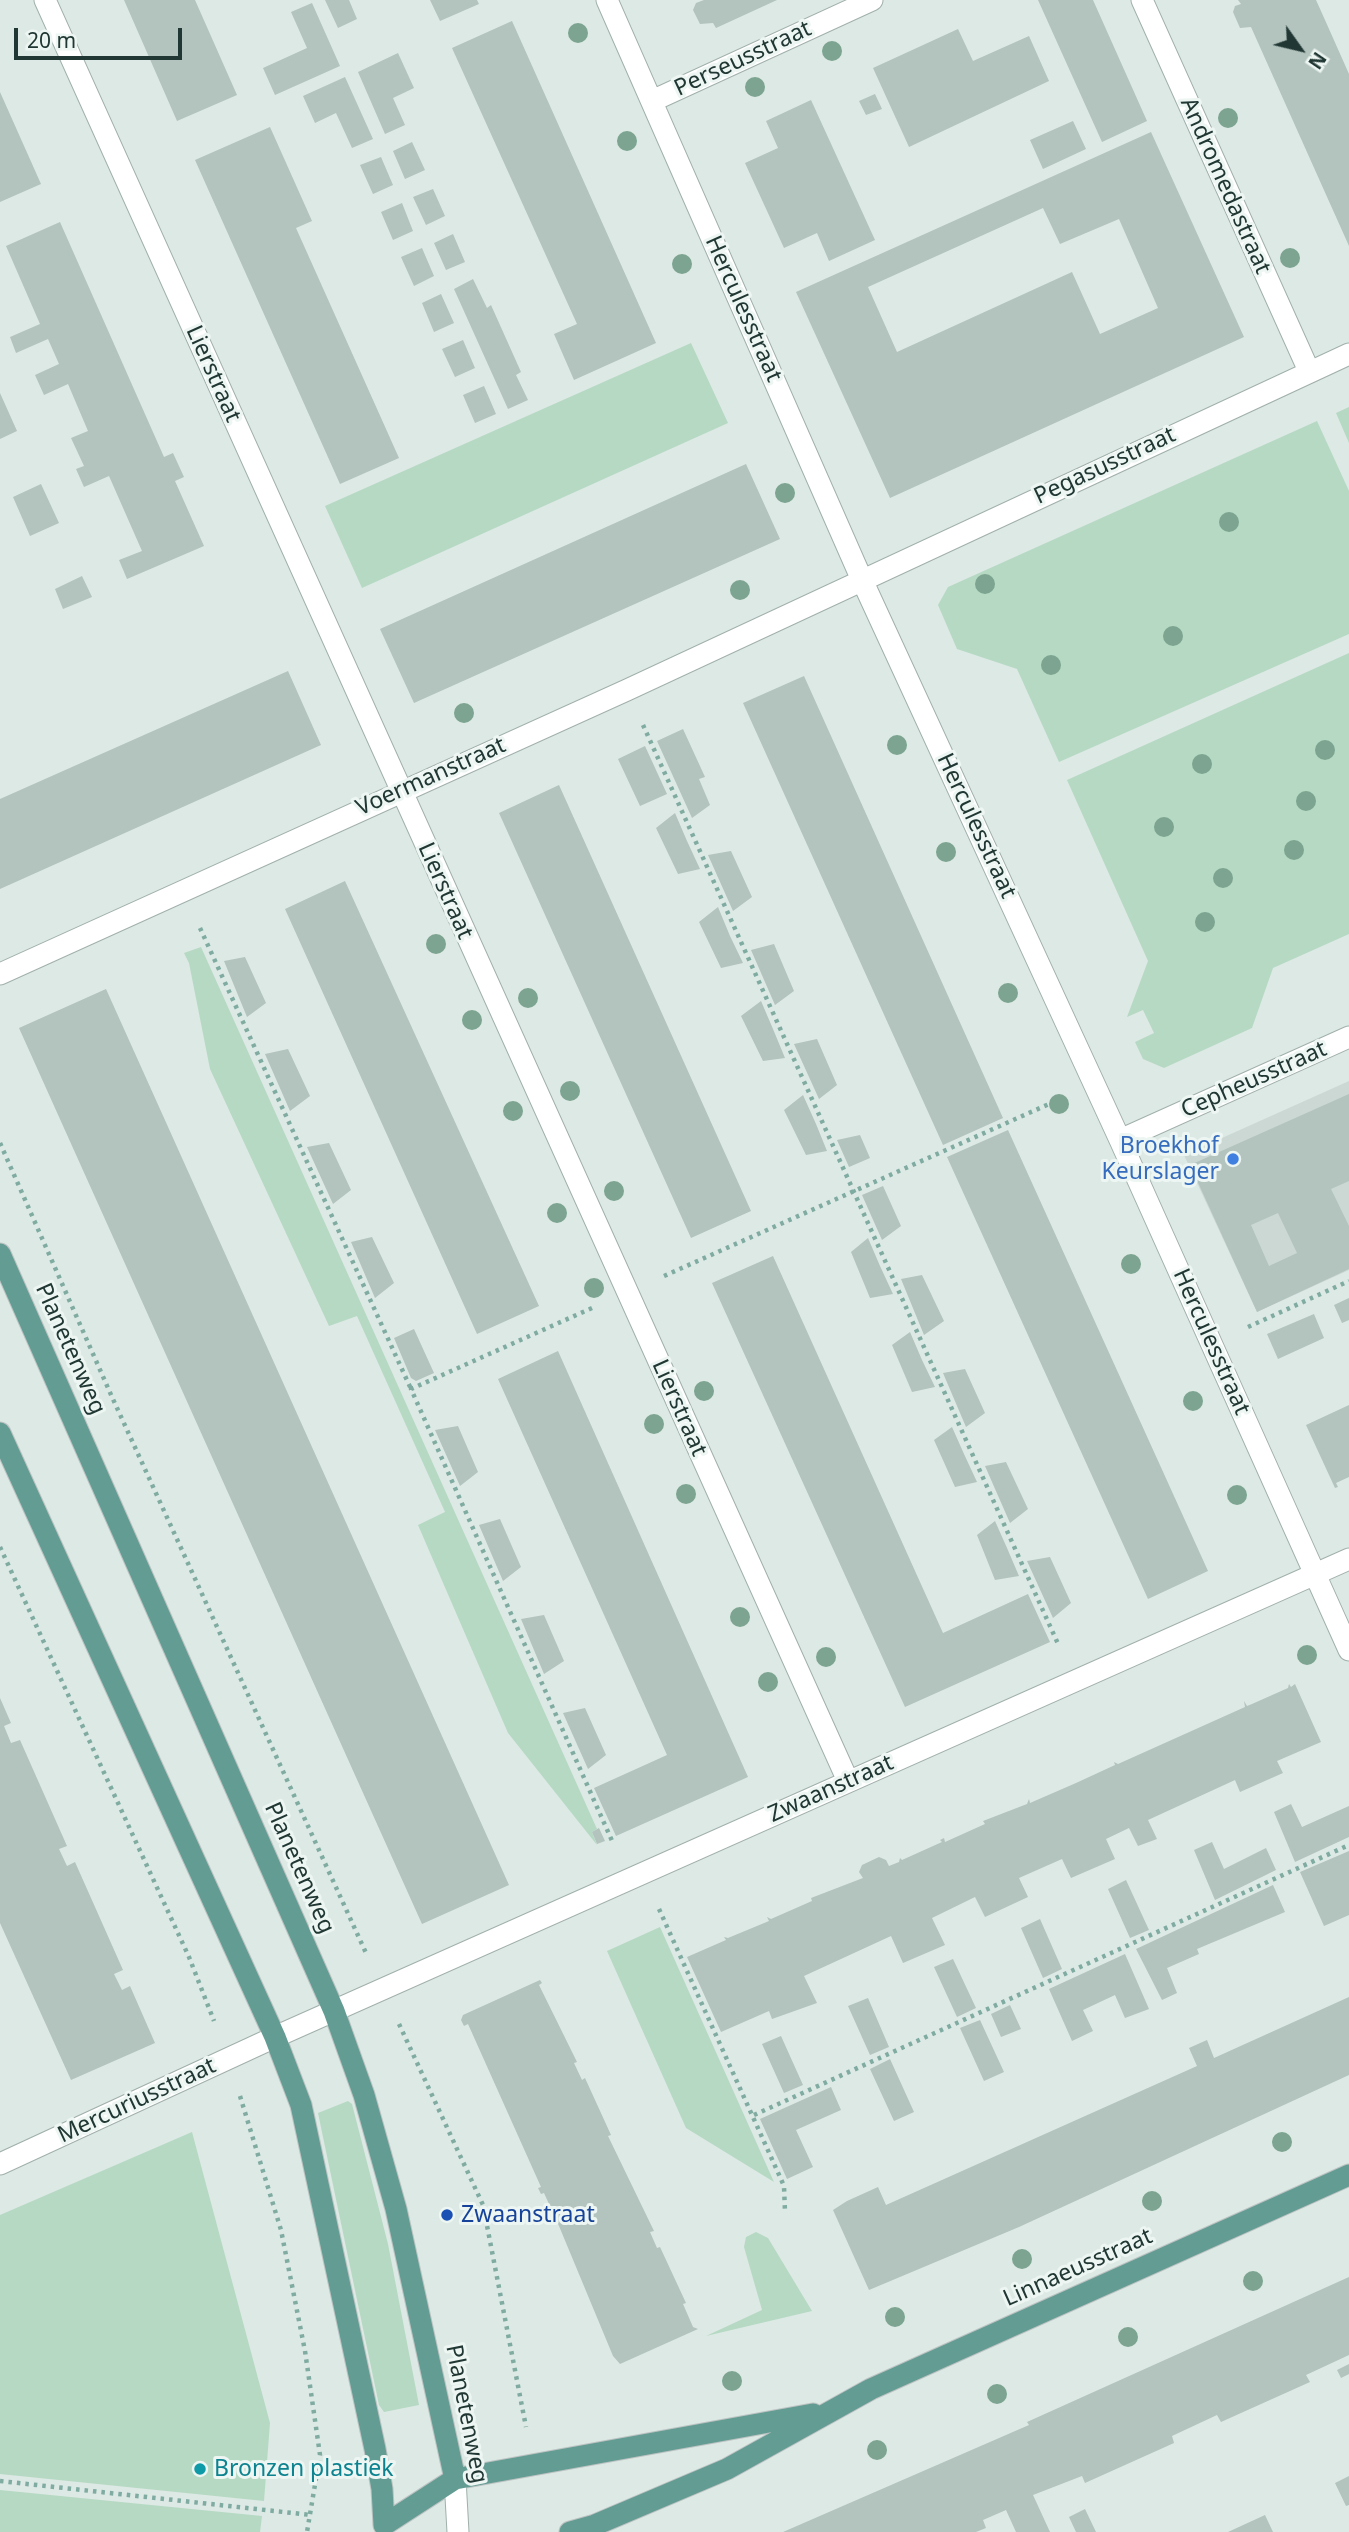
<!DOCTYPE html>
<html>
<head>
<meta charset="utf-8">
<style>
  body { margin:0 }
  #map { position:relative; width:1349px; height:2532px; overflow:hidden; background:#dde9e5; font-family:"Noto Sans",sans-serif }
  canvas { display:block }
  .north { position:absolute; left:1265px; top:14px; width:70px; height:70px; -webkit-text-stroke:5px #edf6f2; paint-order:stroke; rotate:124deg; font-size:19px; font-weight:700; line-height:28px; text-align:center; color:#203733 }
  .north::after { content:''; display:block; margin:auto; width:24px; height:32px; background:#203733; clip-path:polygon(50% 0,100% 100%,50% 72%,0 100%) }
  .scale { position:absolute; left:14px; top:28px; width:168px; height:32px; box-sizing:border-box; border:4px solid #203733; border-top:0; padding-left:9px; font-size:21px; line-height:24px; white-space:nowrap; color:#203733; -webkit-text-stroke:5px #edf6f2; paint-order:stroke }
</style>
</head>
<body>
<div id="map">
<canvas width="1349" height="2532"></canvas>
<div class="north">N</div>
<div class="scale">20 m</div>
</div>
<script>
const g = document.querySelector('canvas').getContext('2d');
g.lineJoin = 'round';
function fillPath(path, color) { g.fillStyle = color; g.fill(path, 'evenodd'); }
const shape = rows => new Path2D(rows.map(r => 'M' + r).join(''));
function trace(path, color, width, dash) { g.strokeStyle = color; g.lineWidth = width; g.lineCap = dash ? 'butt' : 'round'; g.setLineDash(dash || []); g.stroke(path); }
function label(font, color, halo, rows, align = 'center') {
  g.font = font + ' "Noto Sans",sans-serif'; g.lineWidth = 6; g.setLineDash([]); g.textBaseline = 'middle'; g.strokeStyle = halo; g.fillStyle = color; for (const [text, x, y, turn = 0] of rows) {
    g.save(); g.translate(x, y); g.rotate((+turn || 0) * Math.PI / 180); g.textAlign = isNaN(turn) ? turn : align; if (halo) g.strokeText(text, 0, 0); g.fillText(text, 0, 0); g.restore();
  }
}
fillPath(shape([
  [1349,1081,1349,1270,1257,1312,1184,1155]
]), '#ccd8d4');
fillPath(shape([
  [691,343,728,423,362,588,325,506],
  [1349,407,1349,443,1336,413],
  [1317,421,1349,491,1349,634,1059,762,1017,669,957,649,938,605,948,587],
  [1349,653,1349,934,1273,968,1252,1028,1164,1068,1143,1059,1135,1042,1154,1033,1143,1010,1127,1017,1148,961,1067,780],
  [201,947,597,1829,592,1832,597,1845,508,1733,418,1525,445,1512,357,1316,329,1326,210,1069,189,963,184,953],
  [660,1927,774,2182,686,2128,607,1951],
  [348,2101,352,2104,388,2244,419,2405,384,2412,379,2405,318,2113],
  [192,2132,270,2423,264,2501,0,2474,0,2215],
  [756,2232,768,2238,812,2311,706,2336,762,2310,744,2247,746,2237],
  [0,2490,262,2516,260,2532,0,2532]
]), '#b6d9c3');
fillPath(shape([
  [124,0,195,0,237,95,177,121],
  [325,0,349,0,357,19,338,28],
  [430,0,477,0,479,4,440,21],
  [704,0,777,0,716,28,713,23,700,24,693,10,696,3],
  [1038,0,1093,0,1147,121,1102,142],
  [1238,0,1316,0,1325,20,1349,74,1349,246,1251,27,1240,28,1233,12,1235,6,1241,4],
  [312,3,340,66,275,95,263,68,307,48,291,12],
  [512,21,656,343,574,380,554,334,577,324,452,48],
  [958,29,973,61,1029,36,1049,81,909,147,873,68],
  [398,53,414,88,393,98,405,125,385,134,358,72],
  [345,77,373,139,352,148,336,113,315,123,303,96],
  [0,92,41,184,0,202],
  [875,94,882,109,866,115,859,101],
  [811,100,875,240,829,261,817,233,784,248,745,163,778,148,766,121],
  [1073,121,1086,149,1043,169,1030,140],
  [270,127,312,221,296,228,399,458,340,484,195,160],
  [1151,132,1244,337,890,498,796,292],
  [1043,208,1060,244,1119,219,1158,308,1100,334,1072,272,897,352,868,287],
  [412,142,425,170,405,179,393,151],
  [381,157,393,185,373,194,360,165],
  [433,189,445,216,426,225,413,197],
  [402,203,413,231,393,240,381,212],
  [60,222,164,457,173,453,184,477,175,481,204,546,127,579,119,560,142,551,109,476,84,487,76,469,84,466,71,438,88,431,68,384,44,395,35,375,59,364,48,339,16,353,10,337,40,324,6,246],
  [453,234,465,262,446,270,434,243],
  [422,248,434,276,414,286,401,257],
  [473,279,487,308,491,305,521,372,516,375,528,400,508,409,454,289],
  [441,294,454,323,434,332,422,303],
  [463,340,475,368,455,377,442,349],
  [484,386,496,414,475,423,463,395],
  [0,393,17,431,0,439],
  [746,464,780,539,414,703,380,629],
  [41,484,59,523,30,536,13,497],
  [82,576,92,597,63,609,55,589],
  [288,671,321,745,0,889,0,799],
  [804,676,1003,1118,943,1145,743,703],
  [683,729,705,777,699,779,710,805,692,818,657,741],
  [645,746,667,794,640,806,618,759],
  [559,785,751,1211,691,1238,499,813],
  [675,813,687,841,700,869,678,874,656,828],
  [731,851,752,897,733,911,708,855],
  [345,881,539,1306,477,1334,285,909],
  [718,907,730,936,743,963,721,968,699,922],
  [774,944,794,991,775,1005,751,950],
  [245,957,266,1003,247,1017,224,961],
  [106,989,509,1885,422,1924,19,1028],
  [761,1001,773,1029,785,1058,763,1061,741,1016],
  [817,1039,837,1085,819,1099,794,1044],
  [288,1049,310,1096,290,1111,265,1054],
  [1349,1094,1349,1181,1331,1189,1349,1226,1349,1269,1257,1312,1190,1165],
  [1278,1213,1297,1253,1269,1266,1251,1225],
  [803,1095,816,1124,827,1151,806,1155,784,1110],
  [1008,1130,1208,1571,1148,1599,947,1157],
  [860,1135,870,1158,849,1167,837,1140],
  [329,1143,351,1190,333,1204,307,1147],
  [883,1186,901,1226,882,1240,862,1195],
  [372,1237,394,1283,375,1298,351,1242],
  [868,1238,880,1266,893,1294,870,1298,851,1252],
  [773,1256,943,1633,1028,1594,1050,1642,905,1707,712,1283],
  [922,1275,944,1321,924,1335,901,1279],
  [1349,1298,1349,1320,1342,1323,1334,1305],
  [1314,1314,1324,1338,1278,1359,1267,1334],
  [414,1329,434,1373,416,1381,411,1378,394,1338],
  [910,1332,922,1360,935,1387,912,1392,892,1345],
  [558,1351,748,1777,616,1836,594,1788,667,1755,498,1379],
  [965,1369,985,1413,966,1427,943,1373],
  [1349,1405,1349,1477,1336,1483,1338,1487,1335,1488,1306,1425],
  [458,1426,478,1472,460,1486,435,1430],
  [952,1427,964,1454,977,1482,955,1487,934,1440],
  [1006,1462,1028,1509,1010,1523,985,1466],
  [500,1519,521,1567,503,1581,479,1525],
  [995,1521,1007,1548,1019,1576,995,1580,977,1535],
  [1050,1557,1071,1603,1053,1618,1027,1561],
  [544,1615,564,1661,544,1674,521,1619],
  [1289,1684,1291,1687,1295,1684,1321,1742,1277,1761,1283,1773,1240,1792,1235,1780,1148,1820,1157,1839,1138,1846,1129,1828,1106,1839,1115,1859,1071,1878,1062,1859,1019,1878,1028,1897,985,1917,975,1897,932,1918,945,1945,903,1963,891,1936,804,1976,817,2003,772,2019,769,2011,721,2032,687,1957,726,1940,724,1937,728,1938,769,1921,767,1917,771,1919,812,1901,811,1898,863,1878,859,1872,862,1865,879,1857,886,1860,889,1866,899,1862,900,1858,902,1860,942,1842,940,1840,944,1838,945,1842,985,1824,983,1821,1027,1804,1029,1799,1030,1803,1076,1783,1115,1765,1114,1762,1118,1764,1245,1707,1244,1701,1247,1706,1252,1704,1288,1688],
  [0,1698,11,1723,4,1726,11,1743,20,1740,67,1846,59,1849,67,1866,75,1862,123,1970,114,1974,122,1990,130,1986,155,2043,71,2080,0,1923],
  [585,1708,606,1755,588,1769,563,1713],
  [1291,1804,1302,1827,1349,1806,1349,1837,1295,1862,1274,1812],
  [599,1828,605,1841,597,1844,592,1832],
  [1212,1842,1224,1869,1266,1848,1276,1870,1215,1900,1194,1850],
  [1349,1851,1349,1915,1324,1926,1300,1872],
  [1126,1880,1149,1930,1130,1938,1108,1889],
  [1273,1885,1285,1912,1197,1949,1199,1954,1167,1968,1177,1993,1162,2000,1136,1949],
  [1040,1919,1062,1969,1043,1978,1021,1928],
  [1125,1954,1149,2009,1125,2018,1115,1995,1083,2010,1093,2031,1072,2041,1049,1989],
  [953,1959,976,2008,957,2017,934,1967],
  [540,1980,542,1983,539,1985,577,2062,574,2063,582,2080,585,2078,611,2135,608,2136,654,2231,650,2232,657,2248,660,2247,686,2303,683,2304,693,2327,698,2329,620,2364,613,2356,559,2226,544,2193,541,2194,538,2188,541,2187,468,2024,464,2026,461,2020,463,2015],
  [1349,1997,1349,2075,1019,2227,869,2290,833,2210,847,2201,878,2187,886,2205,1197,2066,1189,2048,1207,2040,1214,2058],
  [868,1998,889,2047,870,2055,848,2006],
  [1010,2005,1021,2029,1001,2037,991,2014],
  [980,2020,1004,2072,984,2081,960,2028],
  [781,2036,803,2085,784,2093,762,2044],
  [890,2059,914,2112,894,2121,870,2069],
  [831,2087,841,2110,796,2130,813,2167,787,2179,760,2119],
  [1349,2277,1349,2355,1306,2375,1310,2382,1221,2422,1217,2415,1172,2436,1174,2443,1085,2483,1082,2476,1033,2495,1050,2532,1016,2532,1006,2510,983,2520,986,2528,976,2532,783,2532,1029,2425,1027,2422],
  [1349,2364,1349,2374,1341,2378,1337,2370],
  [1349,2476,1349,2505,1346,2506,1335,2483],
  [1085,2509,1096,2532,1076,2532,1069,2517],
  [1265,2515,1273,2532,1228,2532]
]), '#b3c3be');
const minor = shape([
  [45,0,848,1781],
  [607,0,862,580,1120,1140,1349,1650],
  [1142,0,1309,371],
  [652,101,872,0],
  [0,974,627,690,1349,354],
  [1120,1140,1349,1037],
  [0,2164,275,2037,1349,1559],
  [455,2479,458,2532]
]);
const major = shape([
  [0,1254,334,2011,364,2095,396,2209,455,2479],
  [0,1433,275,2037,301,2105,375,2449,382,2489,384,2525],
  [384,2525,455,2479,813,2414],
  [570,2532,595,2525,727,2469,871,2389,1349,2175]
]);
trace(minor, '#a1b0ac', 23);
trace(major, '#bcc3c2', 23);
trace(shape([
  [643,725,1059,1646],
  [200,928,411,1389],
  [0,1143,112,1397,366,1953],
  [664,1276,1058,1100],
  [592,1308,411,1389,613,1843],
  [1248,1327,1349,1281],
  [0,1547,189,1957,214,2021],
  [659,1909,780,2177,784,2186,785,2212],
  [399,2024,483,2205,526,2427],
  [240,2096,281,2230,305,2351,320,2455,307,2532],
  [754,2115,1349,1845],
  [0,2481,311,2515]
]), '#7faba1', 4.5, [3.5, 5]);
trace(minor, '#fff', 21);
trace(major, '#639c93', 21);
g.fillStyle = '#7ca490';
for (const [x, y] of [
  [578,33],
  [832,51],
  [755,87],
  [1228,118],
  [627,141],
  [1290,258],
  [682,264],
  [785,493],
  [1229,522],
  [985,584],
  [740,590],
  [1173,636],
  [1051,665],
  [464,713],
  [897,745],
  [1325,750],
  [1202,764],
  [1306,801],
  [1164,827],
  [1294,850],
  [946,852],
  [1223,878],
  [1205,922],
  [436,944],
  [1008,993],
  [528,998],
  [472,1020],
  [570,1091],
  [1059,1104],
  [513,1111],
  [614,1191],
  [557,1213],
  [1131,1264],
  [594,1288],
  [704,1391],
  [1193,1401],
  [654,1424],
  [686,1494],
  [1237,1495],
  [740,1617],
  [1307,1655],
  [826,1657],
  [768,1682],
  [1282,2142],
  [1152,2201],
  [1022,2259],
  [1253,2281],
  [895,2317],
  [1128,2337],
  [732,2381],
  [997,2394],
  [877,2450]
]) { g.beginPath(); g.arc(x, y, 10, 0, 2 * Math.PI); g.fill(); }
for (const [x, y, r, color] of [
  [1233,1159,7,"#3f7fe0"],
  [447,2215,7,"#1a4fb4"],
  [200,2469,7,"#0f9aa8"]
]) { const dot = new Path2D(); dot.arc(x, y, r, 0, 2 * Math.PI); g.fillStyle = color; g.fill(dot); trace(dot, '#edf6f2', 2.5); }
label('23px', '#203733', '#edf6f2', [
  ["Perseusstraat",743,59,-25],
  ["Andromedastraat",1225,186,66],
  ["Herculesstraat",743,309,66],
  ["Lierstraat",213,374,66],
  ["Pegasusstraat",1105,466,-25],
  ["Voermanstraat",431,777,-24],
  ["Herculesstraat",976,826,65],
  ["Lierstraat",445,891,66],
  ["Cepheusstraat",1254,1080,-24],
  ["Herculesstraat",1211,1342,66],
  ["Planetenweg",70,1349,66],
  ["Lierstraat",679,1408,66],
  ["Zwaanstraat",831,1789,-24],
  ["Planetenweg",299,1868,66],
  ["Mercuriusstraat",137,2101,-25],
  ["Linnaeusstraat",1078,2268,-24],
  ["Planetenweg",466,2414,79]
]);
label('23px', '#366cbe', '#edf6f2', [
  ["Broekhof",1219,1146],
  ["Keurslager",1219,1172]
], 'right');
label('23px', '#164399', '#edf6f2', [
  ["Zwaanstraat",461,2215]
], 'left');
label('23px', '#0d838f', '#edf6f2', [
  ["Bronzen plastiek",214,2469]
], 'left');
</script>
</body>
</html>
